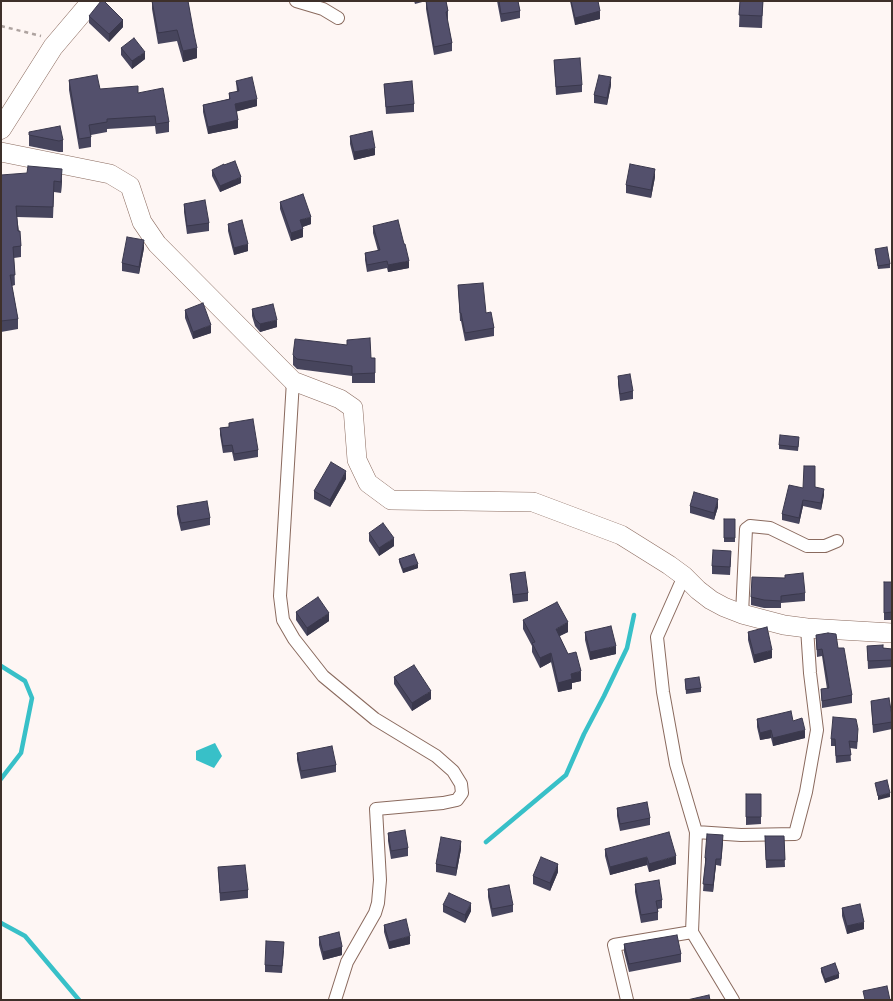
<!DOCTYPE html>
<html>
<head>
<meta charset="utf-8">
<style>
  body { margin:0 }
  #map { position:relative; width:893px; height:1001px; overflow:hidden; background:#fef6f4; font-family:"PT Sans Narrow",sans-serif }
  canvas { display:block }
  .frame { position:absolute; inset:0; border:2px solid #3e302a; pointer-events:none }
</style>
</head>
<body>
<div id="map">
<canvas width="893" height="1001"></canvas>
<div class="frame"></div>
</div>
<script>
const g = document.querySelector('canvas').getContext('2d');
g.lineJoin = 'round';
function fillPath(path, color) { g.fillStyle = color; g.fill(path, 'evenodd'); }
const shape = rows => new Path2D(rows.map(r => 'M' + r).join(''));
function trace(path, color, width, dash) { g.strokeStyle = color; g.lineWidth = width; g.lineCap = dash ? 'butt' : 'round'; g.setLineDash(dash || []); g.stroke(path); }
fillPath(shape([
  [215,743,222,756,214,768,196,760,196,751]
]), '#38c0c8');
trace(shape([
  [1,666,25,681,32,698,21,753,1,779],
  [486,842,566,775,584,734,604,696,627,648,634,615],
  [1,923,25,936,79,1000]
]), '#38c0c8', 4.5);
const street = shape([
  [296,1,323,9,338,18],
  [293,381,280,596,283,620,294,639,323,676,375,719,436,756,453,771,461,784,462,793,457,800,443,803,376,809,380,880,378,903,375,913,347,962,335,1000],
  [742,614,746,529,750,526,770,528,807,546,825,546,837,541],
  [696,832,741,835,795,834,806,792,817,730,810,673,807,628],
  [692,932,733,1000],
  [627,1000,614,945,692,932,696,832,676,764,663,692,657,637,684,576]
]);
const secondary = shape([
  [1,152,110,174,130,186,142,222,157,244,293,381,340,399,353,408,357,460,368,483,391,500,533,502,621,535,669,565,684,576,698,590,711,600,724,607,742,614,784,625,807,628,892,633]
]);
const primary = shape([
  [1,129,53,47,92,1]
]);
trace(street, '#8a6a5e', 14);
trace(secondary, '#8a6a5e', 20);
trace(primary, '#8a6a5e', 21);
trace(shape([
  [1,26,41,36]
]), '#aea3a0', 2.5, [4, 4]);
trace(street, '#fff', 12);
trace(secondary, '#fff', 19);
trace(primary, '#fff', 20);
fillPath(shape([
  [152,1,188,1,197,58,183,62,177,41,158,44,152,9],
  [414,1,446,1,448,11,448,19,447,19,452,43,452,51,434,55,426,9,426,1,415,4],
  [497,1,518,1,520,11,520,18,501,22],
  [570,1,598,1,600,19,575,25],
  [740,1,763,1,762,28,739,27],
  [89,16,123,27,109,42,89,23],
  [121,48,145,59,132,69,121,55],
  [554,60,582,85,582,92,556,95],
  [69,80,100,89,138,93,169,122,169,132,156,134,155,126,107,129,107,132,91,135,91,147,79,149,69,90],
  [236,81,257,106,237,111,238,128,208,134,203,112,203,105,229,99,229,93,237,92],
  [384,84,414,104,414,112,386,114],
  [611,85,607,105,594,103,594,95],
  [29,132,63,140,63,152,59,152,29,146],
  [350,136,375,155,354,160,350,144],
  [212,170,241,183,220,192,212,176],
  [1,175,62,180,61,193,54,192,53,218,17,217,21,246,21,257,14,258,15,285,12,286,18,319,18,329,1,332],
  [655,177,651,198,626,193,626,185],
  [280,202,311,224,302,227,303,237,291,241,280,209],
  [184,204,209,223,209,231,187,234,184,212],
  [228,224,248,251,234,255,228,231],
  [373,226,409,268,388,272,387,268,367,272,365,260,365,253,378,251,373,233],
  [144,248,139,274,122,271,122,263],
  [875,249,890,264,890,268,878,269],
  [458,285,486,313,494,328,494,336,465,341,461,321,460,321],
  [252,309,277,327,260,332,255,326,252,316],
  [185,310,211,333,193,339,185,318],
  [293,355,375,358,375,383,352,383,352,376,297,369,293,365],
  [618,376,633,391,633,399,620,401,618,384],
  [229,423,258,450,258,457,234,461,232,452,223,453,220,435,220,428,229,427],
  [799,441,798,451,779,449,779,445],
  [346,479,330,507,314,499,314,491],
  [815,487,824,495,821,510,803,506,799,524,782,520,782,514,803,488],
  [177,506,210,518,210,525,181,531,177,514],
  [690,506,718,507,714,520,690,513],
  [724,519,735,519,735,542,724,542],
  [369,533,394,546,379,556,369,541],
  [399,559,418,568,403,573,399,562],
  [731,559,730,575,712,574,712,566],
  [510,574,528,593,528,601,513,603],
  [884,582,892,582,892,620,884,620],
  [805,593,805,601,781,603,781,608,764,608,751,605,751,597],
  [296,612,329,621,307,636,296,620],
  [523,620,568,632,559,636,581,681,572,683,572,689,558,692,551,662,540,668,532,652,532,646,523,629],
  [585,632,616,654,590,660,585,640],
  [748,632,772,658,754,663,748,640],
  [816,635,838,648,852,695,852,703,822,708,821,689,827,689,822,656,817,657],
  [867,646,892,649,892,667,868,669],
  [394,677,431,699,412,711,394,684],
  [685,679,701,688,701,692,686,694],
  [871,701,892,716,892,729,873,733],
  [757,719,793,721,805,738,773,746,771,738,760,740,757,727],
  [858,736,857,749,850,748,851,761,836,763,835,746,831,746,831,739],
  [297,753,336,765,336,772,301,779,297,760],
  [746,794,761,794,761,824,746,825],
  [617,808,650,818,650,825,620,831,617,816],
  [388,833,408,848,408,856,391,859,388,841],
  [765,836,784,836,785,867,766,868],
  [723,842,721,866,716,865,713,892,703,891,705,865,705,858],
  [461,849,456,876,436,872,436,864],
  [605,849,676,864,649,872,647,865,610,875,605,856],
  [218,867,248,890,248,898,220,901],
  [558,872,550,891,533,884,533,876],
  [635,884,662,900,662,908,658,909,658,920,641,923,635,892],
  [488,889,513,905,513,912,492,917,488,897],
  [443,905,471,911,465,923,443,912],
  [842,908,864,929,847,934,842,916],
  [384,925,410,944,389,949,384,932],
  [319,937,342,954,342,955,323,960,319,945],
  [624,944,681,954,681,962,629,972,624,952],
  [284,950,282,973,265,972,265,965],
  [821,968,839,978,825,983,821,972]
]), '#47455d');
fillPath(shape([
  [600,11,600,19,575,25,575,18],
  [123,20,123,27,109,42,109,34],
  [197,48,197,58,183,62,183,51],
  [145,52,145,59,132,69,132,61],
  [611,77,611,85,607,105,607,98],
  [257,99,257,106,235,112,235,104],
  [238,120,238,128,208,134,208,127],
  [375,148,375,155,354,160,354,152],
  [62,169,62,180,61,193,61,182],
  [655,169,655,177,651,198,651,190],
  [241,177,241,183,220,192,220,186],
  [311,217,311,224,300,228,300,220],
  [303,229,303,237,291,241,291,233],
  [144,240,144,248,139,274,139,267],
  [248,244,248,251,234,255,234,248],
  [409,261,409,268,388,272,388,265],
  [277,320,277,327,260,332,260,324],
  [211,325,211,333,193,339,193,332],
  [346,471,346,479,330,507,330,500],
  [824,489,824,495,821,510,821,503],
  [718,499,718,507,714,520,714,513],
  [803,500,803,506,799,524,799,518],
  [394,538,394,546,379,556,379,548],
  [418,564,418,568,403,573,403,569],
  [329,613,329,621,307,636,307,628],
  [568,622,568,632,556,638,556,629],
  [616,646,616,654,590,660,590,652],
  [772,650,772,658,754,663,754,655],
  [551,653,551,662,540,668,540,658],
  [581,671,581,681,572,683,572,689,558,692,558,683,571,674],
  [431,691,431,699,412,711,412,703],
  [771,730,771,738,760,740,760,733],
  [805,730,805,738,773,746,773,738],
  [890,793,890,797,878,800,878,796],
  [461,841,461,849,456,876,456,868],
  [676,856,676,864,649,872,649,864],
  [647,857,647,865,610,875,610,867],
  [716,859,716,865,713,892,713,885],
  [558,864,558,872,550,891,550,883],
  [471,903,471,911,465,923,465,915],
  [864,922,864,929,847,934,847,926],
  [410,936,410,944,389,949,389,942],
  [342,946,342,955,323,960,323,952],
  [839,974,839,978,825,983,825,979]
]), '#3a384c');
const building = shape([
  [101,1,104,1,123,20,109,34,89,16,101,1],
  [152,1,188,1,194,34,197,48,183,51,177,30,158,33,152,1],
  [426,1,446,1,448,11,446,12,452,43,434,47,426,1],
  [499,1,518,1,520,11,501,14,499,1],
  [571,1,598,1,600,11,575,18,571,1],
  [740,1,763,1,762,16,739,15,740,1],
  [134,38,145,52,132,61,121,48,134,38],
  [580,58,582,85,556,87,554,60,580,58],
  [97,75,100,89,138,86,138,93,163,88,169,122,156,124,155,116,107,119,107,122,89,125,91,137,79,139,69,80,97,75],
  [599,75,611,77,607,98,594,95,599,75],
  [252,77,257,99,235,104,238,120,208,127,203,105,230,99,229,93,239,91,236,81,252,77],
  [412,81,414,104,386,107,384,84,412,81],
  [60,126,63,140,59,141,29,135,29,132,60,126],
  [372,131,375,148,354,152,350,136,372,131],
  [235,161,241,177,220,186,212,170,224,164,224,165,235,161],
  [630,164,655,169,651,190,626,185,630,164],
  [28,166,62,169,61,182,54,181,53,207,16,206,18,231,20,231,21,246,13,247,15,275,10,275,18,319,1,321,1,175,27,173,28,166],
  [303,194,311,217,300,220,303,229,291,233,280,202,303,194],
  [205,200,209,223,187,226,184,204,205,200],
  [242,220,248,244,234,248,228,224,242,220],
  [398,220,404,244,405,244,409,261,388,265,387,261,367,265,365,253,380,250,373,226,398,220],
  [127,237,144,240,139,267,122,263,127,237],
  [887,247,890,264,878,266,875,249,887,247],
  [483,283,486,313,491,312,494,328,465,333,461,313,460,313,458,285,483,283],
  [203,303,211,325,193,332,185,310,203,303],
  [273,304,277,320,260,324,255,319,252,309,273,304],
  [370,338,371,358,375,358,375,373,352,374,352,366,297,359,293,355,295,339,347,345,347,340,370,338],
  [630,374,633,391,620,394,618,376,630,374],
  [253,419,258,450,234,454,232,445,223,446,220,428,229,427,229,423,253,419],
  [780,435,799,437,798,447,779,445,780,435],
  [331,462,346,471,330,500,314,491,331,462],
  [804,466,815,466,815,487,824,489,821,503,803,500,799,518,782,514,789,485,803,488,804,466],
  [694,492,718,499,714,513,690,506,694,492],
  [207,501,210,518,181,523,177,506,207,501],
  [724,519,735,519,735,538,724,538,724,519],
  [383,523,394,538,379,548,369,533,383,523],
  [713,550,731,551,730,567,712,566,713,550],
  [414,554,418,564,403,569,399,559,414,554],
  [525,572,528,593,513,595,510,574,525,572],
  [803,573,805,593,781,596,781,601,764,600,751,597,752,577,785,578,785,575,803,573],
  [884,582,892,582,892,612,884,613,884,582],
  [318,597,329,613,307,628,296,612,318,597],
  [557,602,568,622,556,629,568,654,576,652,581,671,571,674,572,679,558,683,551,653,540,658,532,643,535,642,523,620,557,602],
  [611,626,616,646,590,652,585,632,611,626],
  [767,627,772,650,754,655,748,632,767,627],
  [828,633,836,634,838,648,844,648,852,695,822,701,821,689,829,688,822,649,817,650,816,635,828,633],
  [883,645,883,648,892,649,892,660,868,661,867,646,883,645],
  [414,665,431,691,412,703,394,677,414,665],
  [699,677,701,688,686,690,685,679,699,677],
  [889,698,892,716,892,722,873,725,871,701,889,698],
  [791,711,793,721,802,718,805,730,773,738,771,730,760,733,757,719,791,711],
  [833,717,856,719,858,729,857,742,849,741,851,755,836,756,835,739,831,739,833,717],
  [332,746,336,765,301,771,297,753,332,746],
  [887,780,890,793,878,796,875,783,887,780],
  [746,794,761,794,761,817,746,817,746,794],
  [647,802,650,818,620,824,617,808,647,802],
  [405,830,408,848,391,851,388,833,405,830],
  [669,832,676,856,649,864,647,857,610,867,605,849,669,832],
  [707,834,723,835,721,859,716,859,713,885,703,884,706,858,705,858,707,834],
  [765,836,784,836,785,860,766,860,765,836],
  [441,837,461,841,456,868,436,864,441,837],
  [541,857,558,864,550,883,533,876,541,857],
  [245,865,248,890,220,893,218,867,245,865],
  [659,880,662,900,656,901,658,912,641,915,635,884,659,880],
  [509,885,513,905,492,909,488,889,509,885],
  [449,893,471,903,465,915,443,905,449,893],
  [860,904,864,922,847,926,842,908,860,904],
  [406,919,410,936,389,942,384,925,406,919],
  [339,932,342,946,342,947,323,952,319,937,339,932],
  [677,935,681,954,629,964,624,944,677,935],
  [266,941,284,942,282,966,265,965,266,941],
  [835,963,839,974,825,979,821,968,835,963],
  [887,986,890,1000,865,1000,863,991,887,986],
  [709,995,710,1000,687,1000,709,995]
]);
fillPath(building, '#53506c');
trace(building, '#3a384c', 1);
</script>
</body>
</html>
